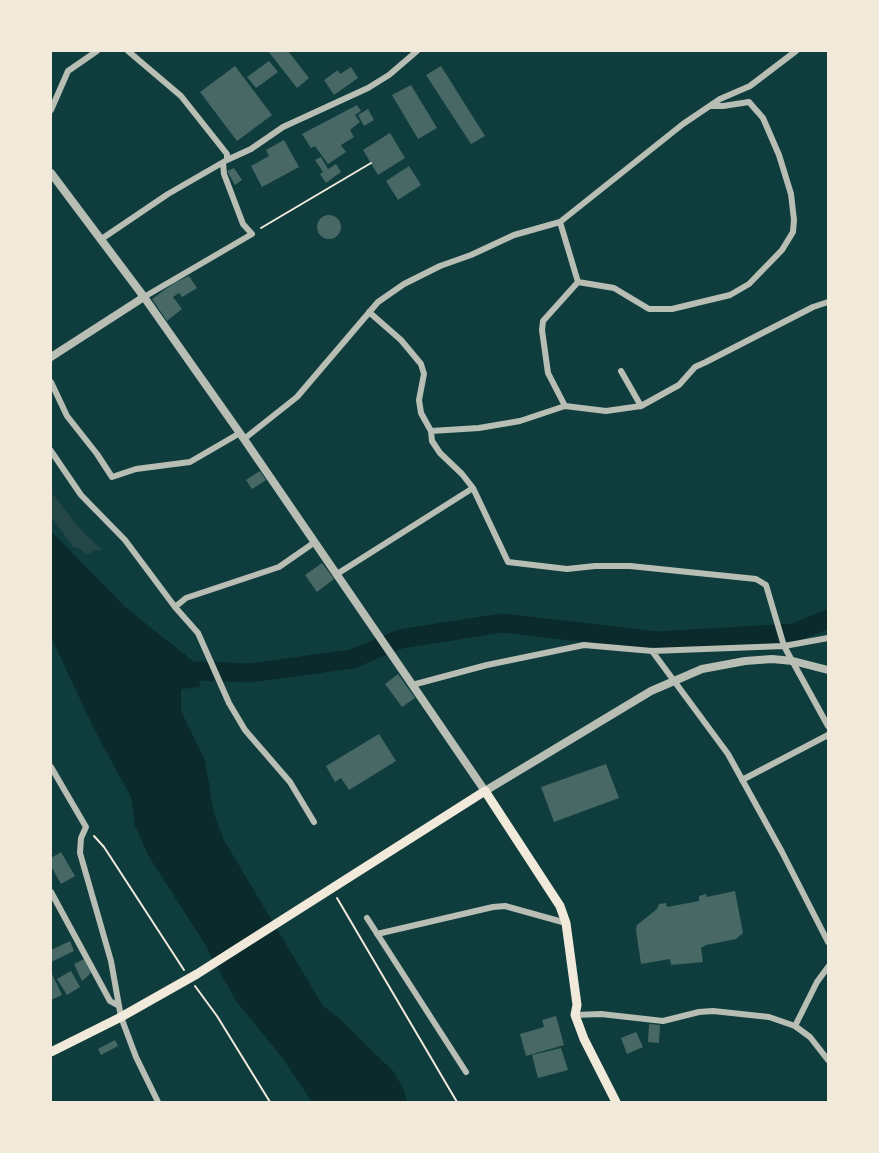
<!DOCTYPE html>
<html>
<head>
<meta charset="utf-8">
<style>
  body { margin:0 }
  #map { position:relative; width:879px; height:1153px; overflow:hidden; background:#0f3d3e; font-family:Inter,sans-serif }
  canvas { display:block }
  .frame { position:absolute; inset:0; border:52px solid #f1e9da; pointer-events:none }
</style>
</head>
<body>
<div id="map">
<canvas width="879" height="1153"></canvas>
<div class="frame"></div>
</div>
<script>
const g = document.querySelector('canvas').getContext('2d');
g.lineJoin = 'round';
function fillPath(path, color) { g.fillStyle = color; g.fill(path, 'evenodd'); }
const shape = rows => new Path2D(rows.map(r => 'M' + r).join(''));
function trace(path, color, width, dash) { g.strokeStyle = color; g.lineWidth = width; g.lineCap = dash ? 'butt' : 'round'; g.setLineDash(dash || []); g.stroke(path); }
fillPath(shape([
  [51,492,80,529,102,550,96,550,87,555,77,547,74,548,51,516]
]), '#244646');
fillPath(shape([
  [51,531,125,607,198,665,200,687,181,689,181,711,205,760,214,814,224,840,323,1006,339,1018,394,1072,404,1090,407,1102,312,1102,281,1056,236,1001,203,941,148,855,135,826,131,797,94,729,51,637]
]), '#0a2a2b');
trace(shape([
  [175,674,200,671,250,673,352,659,400,639,502,623,658,641,793,633,828,619]
]), '#0a2a2b', 19);
fillPath(shape([
  [268,51,288,51,309,78,297,88],
  [269,61,278,72,256,88,247,77],
  [235,66,272,115,237,141,200,92],
  [441,66,485,136,471,144,426,75],
  [351,67,358,78,334,95,324,80,338,70,340,74],
  [411,85,437,128,418,139,392,95],
  [357,105,361,111,355,115,360,122,350,130,354,137,341,145,346,152,328,164,315,146,311,148,302,134],
  [368,109,374,120,364,126,358,115],
  [390,133,405,158,378,175,363,150],
  [284,140,299,167,262,187,251,166,269,156,266,150],
  [321,157,328,169,336,164,341,172,326,183,320,174,323,172,315,160],
  [409,166,421,185,398,200,386,181],
  [234,168,242,180,235,185,227,171],
  '317 227a12 12 0 1 1 24 0a12 12 0 1 1-24 0Z',
  [189,276,197,288,182,297,179,293,173,297,182,309,167,321,152,299,174,283],
  [260,471,266,480,252,489,246,480],
  [322,563,334,579,317,592,305,575],
  [398,674,415,698,402,707,385,684],
  [379,734,396,761,349,790,341,778,335,782,326,766],
  [606,764,619,798,554,822,541,787],
  [61,852,75,876,61,884,51,866,51,858],
  [735,891,743,933,736,939,706,945,701,948,703,962,671,965,670,959,641,964,636,930,637,925,657,909,659,904,666,903,667,907,699,901,699,896,706,894,707,897],
  [70,941,74,951,51,962,51,950],
  [84,959,91,973,82,981,74,964],
  [71,971,80,987,67,995,57,979],
  [51,972,62,995,51,1000],
  [556,1016,564,1045,526,1056,520,1034,544,1027,542,1020],
  [649,1024,660,1025,659,1043,648,1042],
  [636,1032,643,1047,627,1054,621,1038],
  [115,1040,118,1046,101,1055,98,1049],
  [561,1048,568,1070,538,1078,532,1055]
]), '#486865');
trace(shape([
  [261,228,371,163],
  [94,836,104,847,184,970],
  [337,898,457,1102],
  [195,986,217,1016,270,1102]
]), '#f1e9da', 2);
trace(shape([
  [128,51,181,96,227,154,227,160],
  [51,110,68,71,97,51],
  [560,222,578,282],
  [100,240,168,194,227,160,251,149,283,127,368,88,389,75,417,51],
  [578,282,614,288,649,309,672,309,730,295,749,284,782,250,793,232,794,220,791,194,779,155,763,118,749,102,723,106,711,106],
  [144,297,252,234,243,224,224,174,223,163],
  [369,312,401,340,421,364,424,374,419,400,421,413,431,431,432,441,440,453,462,474,473,488,508,562,567,569,595,566,630,566,756,579,766,585,784,646,828,726],
  [621,371,641,406,679,385,695,367,706,362,813,307,828,302],
  [51,382,67,416,97,454,112,477,136,469,190,462,240,433],
  [565,406,548,373,542,330,543,321,578,282],
  [431,431,479,428,520,421,565,406,606,411,641,406],
  [244,439,297,397,378,302,404,284,440,266,471,255,514,235,560,222,683,124,720,99,750,86,796,51],
  [51,451,81,495,125,540,175,607,198,633,229,703,245,730,290,782,314,822],
  [337,574,473,488],
  [175,607,186,598,279,567,315,542],
  [652,651,728,754,782,852,828,942],
  [412,685,487,665,584,645,652,651,784,646,828,638],
  [51,767,86,827,81,838,80,853,111,961,121,1017,136,1057,158,1102],
  [742,780,828,735],
  [51,892,110,1001,119,1006],
  [367,918,466,1072],
  [377,934,493,907,505,906,566,923],
  [575,1015,601,1014,663,1021,699,1012,713,1011,769,1017,795,1026,810,1037,828,1060],
  [795,1026,817,982,828,967]
]), '#b8beb3', 6);
trace(shape([
  [51,173,144,297,244,439,485,791,651,691,702,669,745,661,772,659,793,661,828,670],
  [51,357,144,297]
]), '#b8beb3', 8);
trace(shape([
  [51,1052,121,1017,197,974,485,791,560,906,566,923,577,1005,575,1015,584,1039,616,1102]
]), '#f1e9da', 9);
</script>
</body>
</html>
